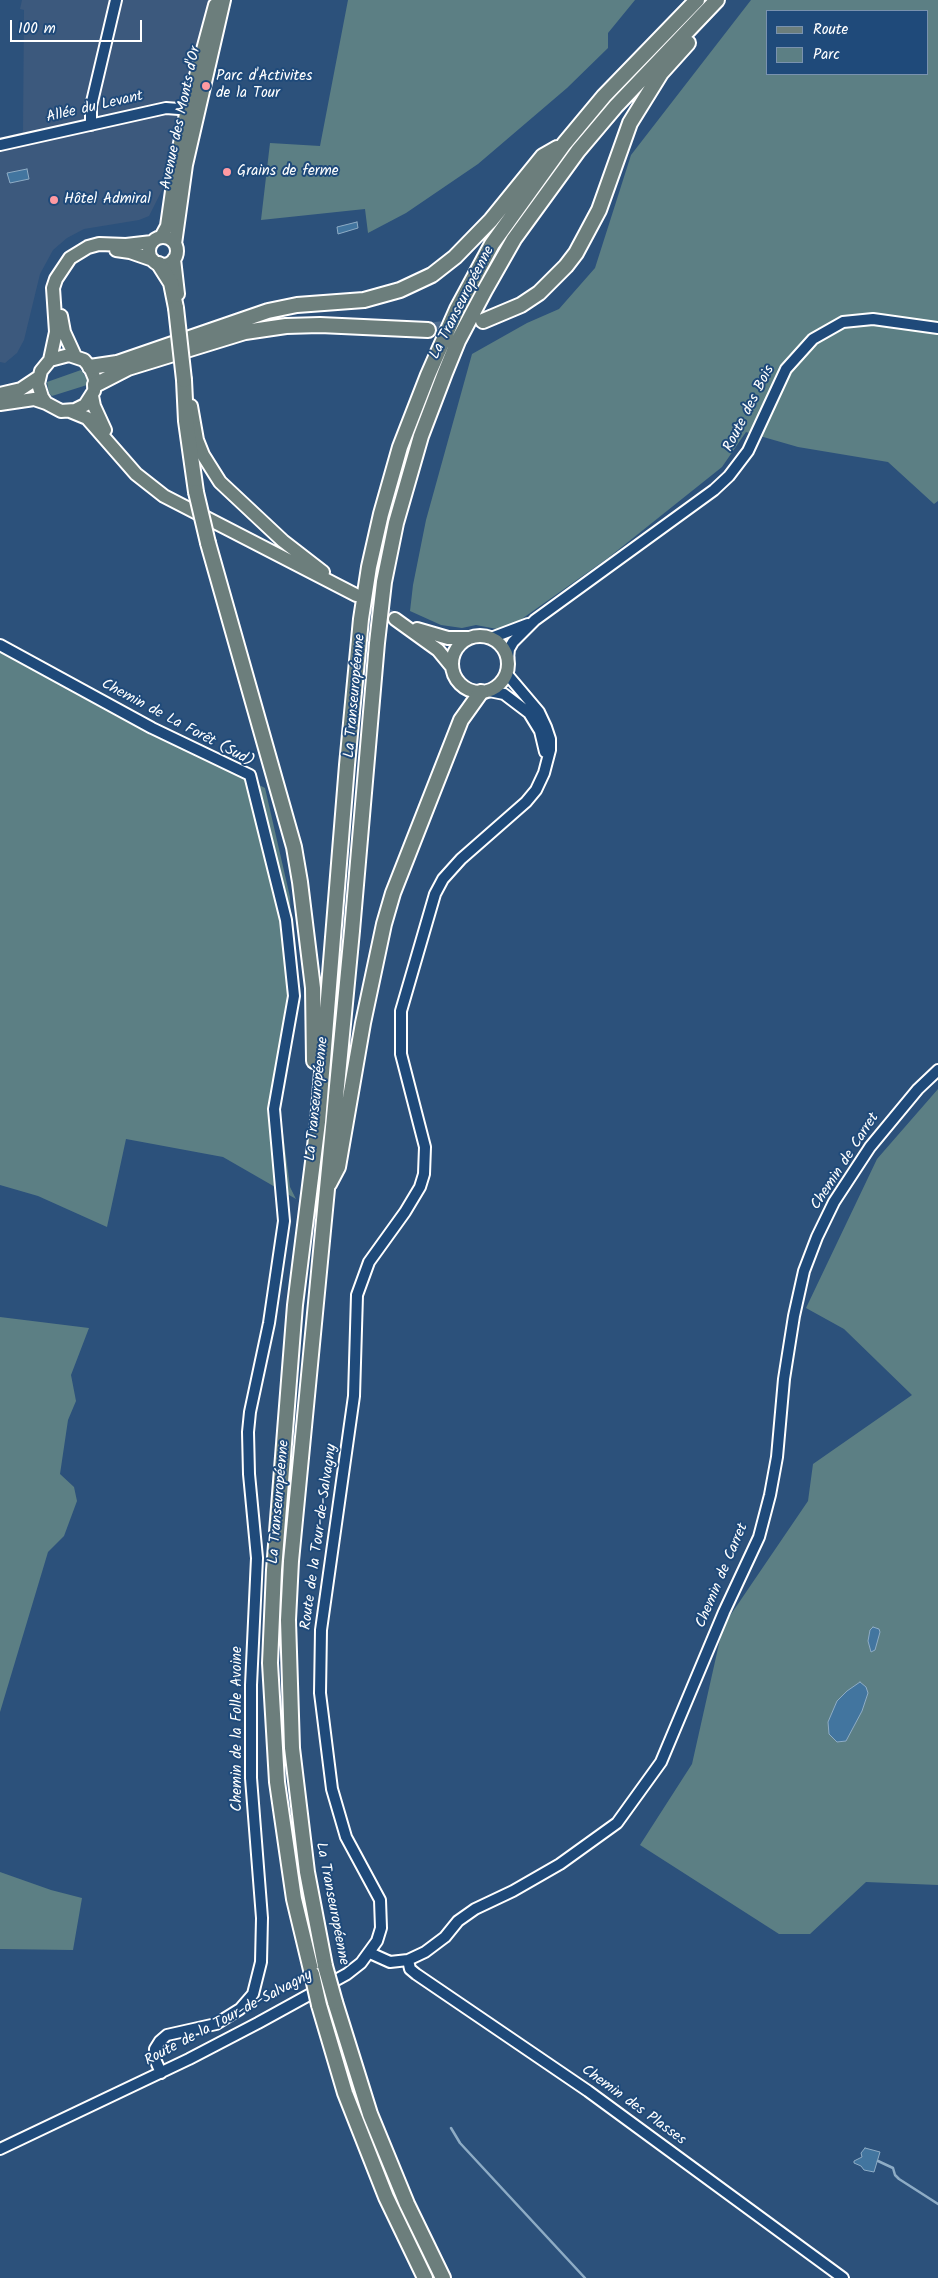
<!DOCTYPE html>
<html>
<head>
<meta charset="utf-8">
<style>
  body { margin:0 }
  #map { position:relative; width:938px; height:2278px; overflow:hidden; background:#2c517b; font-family:Kalam,sans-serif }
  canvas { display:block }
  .legend { position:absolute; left:766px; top:10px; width:162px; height:65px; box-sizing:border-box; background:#1f4a7a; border:1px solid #7992af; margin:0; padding:6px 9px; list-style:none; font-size:15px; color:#fff }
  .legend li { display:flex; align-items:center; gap:10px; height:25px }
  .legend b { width:25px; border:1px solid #7992af }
  .scale { position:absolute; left:10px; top:20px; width:132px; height:22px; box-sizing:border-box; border:2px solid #fff; border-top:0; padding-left:6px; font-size:15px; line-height:18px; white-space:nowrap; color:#fff; -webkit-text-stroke:4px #1f4a7a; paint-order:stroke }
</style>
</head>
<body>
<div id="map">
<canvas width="938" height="2278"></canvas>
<ul class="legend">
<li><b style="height:6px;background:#6c7e7c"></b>Route</li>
<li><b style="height:14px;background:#5c7f84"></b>Parc</li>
</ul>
<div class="scale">100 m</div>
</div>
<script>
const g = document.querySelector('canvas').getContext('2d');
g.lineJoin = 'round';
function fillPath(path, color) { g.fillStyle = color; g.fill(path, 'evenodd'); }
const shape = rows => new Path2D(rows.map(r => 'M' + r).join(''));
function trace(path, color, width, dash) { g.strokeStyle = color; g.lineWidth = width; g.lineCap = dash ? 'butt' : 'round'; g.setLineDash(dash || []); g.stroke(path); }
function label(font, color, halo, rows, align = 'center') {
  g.font = font + ' Kalam,sans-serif'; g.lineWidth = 4; g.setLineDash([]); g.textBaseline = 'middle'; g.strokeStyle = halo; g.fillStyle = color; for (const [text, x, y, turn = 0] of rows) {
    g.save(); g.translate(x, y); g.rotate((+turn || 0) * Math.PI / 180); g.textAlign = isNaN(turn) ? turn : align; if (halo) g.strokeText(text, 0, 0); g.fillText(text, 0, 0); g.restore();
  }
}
fillPath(shape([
  [22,0,209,0,174,138,167,180,149,216,139,220,84,229,67,238,53,250,40,274,24,340,17,353,5,363,0,362,0,138,23,132,24,10,20,9]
]), '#3c597d');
fillPath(shape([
  [348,0,635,0,608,33,608,48,567,88,478,164,406,213,368,233,365,209,261,220,270,143,320,146],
  [751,0,938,0,938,501,934,504,888,462,798,447,746,432,722,467,608,558,516,623,497,629,476,625,462,628,441,625,410,611,413,585,426,520,472,354,527,323,559,309,595,268,631,155],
  [767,11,927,11,927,74,767,74],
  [81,370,87,379,87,385,52,396,49,393,47,382],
  [0,649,106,708,265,788,290,897,294,994,288,1054,280,1110,290,1187,296,1199,223,1157,126,1139,107,1227,38,1196,0,1185],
  [938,1089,938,1885,866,1882,810,1934,779,1934,640,1845,692,1764,723,1626,808,1501,813,1464,912,1395,844,1329,806,1308,877,1159],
  [0,1317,89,1328,71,1375,76,1401,68,1420,60,1474,74,1487,77,1501,64,1536,48,1552,0,1712],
  [0,1872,51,1890,82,1898,73,1950,0,1949]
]), '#5c7f84');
const water = shape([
  [27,169,29,179,10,183,7,173,27,169],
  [357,222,358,228,338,234,337,227,357,222],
  [873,1627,879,1629,880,1632,875,1650,871,1652,868,1641,870,1630,873,1627],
  [860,1682,866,1687,868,1693,862,1711,846,1741,837,1742,829,1734,828,1722,837,1701,847,1691,860,1682],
  [865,2148,880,2152,874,2172,864,2170,861,2166,854,2163,854,2161,862,2157,861,2153,865,2148]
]);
fillPath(water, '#42759f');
trace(water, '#8eacc5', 1);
trace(shape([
  [451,2128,460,2143,585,2278],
  [878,2161,893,2168,895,2175,899,2179,938,2204]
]), '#8eacc5', 2.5);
trace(shape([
  [356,595,395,619]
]), '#4c6b8f', 12, [12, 6]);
trace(shape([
  [428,330,460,326]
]), '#4c6b8f', 14, [14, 7]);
const minor = shape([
  [91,125,91,106,116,0],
  [0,145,166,108,192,110],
  [491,638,528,624],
  [0,645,152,728,250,775,286,920,294,996,274,1109,284,1221,269,1323,250,1412,248,1432,249,1474,257,1558,251,1685,251,1778,262,1918,261,1962,253,1994,240,2009,216,2024,167,2035,160,2041,155,2049,155,2059,161,2073],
  [508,659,509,649,513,642,535,620,714,490,729,476,748,451,786,369,813,339,843,322,873,319,938,328],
  [489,691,504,694,529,713,540,731,545,752],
  [370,1953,390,1962,408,1960,425,1952,445,1937,458,1921,475,1909,513,1891,560,1864,617,1823,661,1762,724,1612,759,1537,770,1495,777,1457,784,1379,794,1316,804,1271,817,1237,834,1202,870,1147,918,1089,938,1070],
  [408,1960,410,1969,416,1974,588,2091,843,2278],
  [0,2149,189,2059,258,2023,347,1974,361,1963,377,1941,381,1928,380,1900,346,1837,332,1789,320,1693,321,1630,354,1396,357,1295,369,1262,405,1212,420,1187,424,1174,425,1147,401,1054,401,1011,435,894,443,879,461,859,526,802,536,790,544,773,550,750,550,739,546,727,539,712,506,673]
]);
const major = shape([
  [161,237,167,226,176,163,187,109,215,5],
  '149 251a14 14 0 1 1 28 0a14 14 0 1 1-28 0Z',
  [175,244,186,165,224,0],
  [116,250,130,252,153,260],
  [174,259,178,294],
  [61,316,64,332,75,356],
  [50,360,56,332,53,288,56,279,70,258,88,247,99,244,126,245,152,242],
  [0,394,21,389,39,377],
  [92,396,94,406,105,430],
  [0,404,34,399,46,403,61,411,75,410,85,405,94,391,95,379,90,367,84,360,69,355,50,360,41,371,38,384,42,397,46,403],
  [191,406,197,440,203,455,220,482,283,541,323,572],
  [70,411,87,418,136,474,164,496,356,595],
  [395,619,438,650,452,667],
  [417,629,448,638,468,638],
  '452 664a28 28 0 1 1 56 0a28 28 0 1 1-56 0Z'
]);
const highway = shape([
  [159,264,171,283,176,308],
  [483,321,521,305,539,293,566,266,576,253,599,210,630,123,661,73,688,43],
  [90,367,117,363,268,311,297,305,364,300,400,290,432,275,455,257,491,220,543,156,557,148],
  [184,380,186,421,196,492],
  [95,385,128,368,245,332,286,326,320,325,428,330],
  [208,543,294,847,300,882,313,988,314,1061],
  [329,1184,338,1167,363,1023,384,924,393,893,461,720,481,692],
  [325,1966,307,1872,292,1748,288,1620,291,1561,352,931,377,643,384,582,396,523,421,436,445,373,458,341,485,290,514,239,578,151,616,106,717,0],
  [312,1974,294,1899,277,1782,270,1663,274,1570,295,1305,318,1122,347,765,361,619,369,567,381,514,400,447,428,375,457,309,492,244,564,144,604,96,697,0],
  [335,2002,370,2114,407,2204,443,2278],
  [319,2005,345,2093,386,2197,425,2278]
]);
trace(minor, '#fff', 14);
trace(major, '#fff', 16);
trace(highway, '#fff', 18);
trace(minor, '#1f4a7a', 10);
trace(major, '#6c7e7c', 12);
trace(highway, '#6c7e7c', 14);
const highwayBridge = shape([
  [176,308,184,380],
  [196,492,208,543],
  [325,1966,335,2002],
  [312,1974,319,2005]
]);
trace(highwayBridge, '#fff', 18, []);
trace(highwayBridge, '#6c7e7c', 14);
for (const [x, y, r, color] of [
  [206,86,5,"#ff9aa2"],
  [227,172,5,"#ff9aa2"],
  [54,200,5,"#ff9aa2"]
]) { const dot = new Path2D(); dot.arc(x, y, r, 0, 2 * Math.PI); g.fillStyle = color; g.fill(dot); trace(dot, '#1f4a7a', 2); }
label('15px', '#fff', '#1f4a7a', [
  ["Parc d'Activites",216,77],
  ["de la Tour",216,94],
  ["Grains de ferme",237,172],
  ["Hôtel Admiral",64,200]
], 'left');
label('15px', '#fff', '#1f4a7a', [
  ["Allée du Levant",95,108,-13],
  ["Avenue des Monts d'Or",182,118,-78],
  ["La Transeuropéenne",463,303,-63],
  ["Route des Bois",750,409,-63],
  ["La Transeuropéenne",356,696,-85],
  ["Chemin de La Forêt (Sud)",177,724,28],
  ["La Transeuropéenne",318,1099,-84],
  ["Chemin de Carret",846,1162,-57],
  ["La Transeuropéenne",280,1502,-85],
  ["Route de la Tour-de-Salvagny",320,1537,-82],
  ["Chemin de Carret",723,1576,-67],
  ["Chemin de la Folle Avoine",238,1729,-90],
  ["La Transeuropéenne",331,1904,79],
  ["Route de la Tour-de-Salvagny",229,2019,-28],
  ["Chemin des Plasses",633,2106,36]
]);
</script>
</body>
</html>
